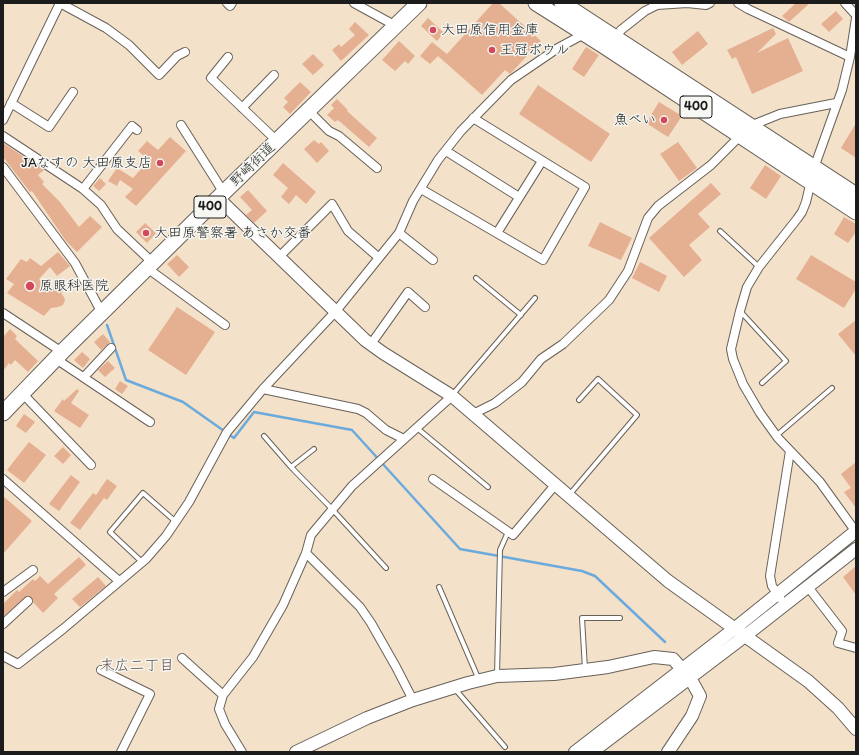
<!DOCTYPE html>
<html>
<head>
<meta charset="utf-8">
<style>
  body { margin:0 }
  #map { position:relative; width:859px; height:755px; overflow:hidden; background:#f4e1c9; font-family:Itim,sans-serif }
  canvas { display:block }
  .frame { position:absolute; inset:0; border:4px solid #1c1c1c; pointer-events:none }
</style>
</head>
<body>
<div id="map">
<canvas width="859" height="755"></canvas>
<div class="frame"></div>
</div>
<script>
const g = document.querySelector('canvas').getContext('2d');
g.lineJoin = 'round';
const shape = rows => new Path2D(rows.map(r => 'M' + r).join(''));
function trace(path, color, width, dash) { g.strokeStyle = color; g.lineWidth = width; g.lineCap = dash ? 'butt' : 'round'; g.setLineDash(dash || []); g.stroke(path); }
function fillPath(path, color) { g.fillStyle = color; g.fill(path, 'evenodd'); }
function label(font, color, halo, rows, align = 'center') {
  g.font = font + ' Itim,"Klee One",sans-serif'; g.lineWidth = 3; g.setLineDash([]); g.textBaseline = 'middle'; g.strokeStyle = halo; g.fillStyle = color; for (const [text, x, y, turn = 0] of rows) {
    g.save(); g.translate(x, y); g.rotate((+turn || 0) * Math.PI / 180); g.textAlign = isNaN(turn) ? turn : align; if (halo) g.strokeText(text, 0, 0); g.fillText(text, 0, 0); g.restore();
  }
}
trace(shape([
  [107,325,126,380,183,402,234,438,254,412,352,430,460,549,582,571,595,576,665,642]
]), '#6aaadd', 2.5);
fillPath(shape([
  [493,3,499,3,541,41,512,72,510,74,505,70,482,95,438,56,430,64,420,56,432,42,447,54],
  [796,3,810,3,789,22,782,16],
  [836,11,843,19,829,32,821,24],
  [428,18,444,33,437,41,421,26],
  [355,22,369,35,341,61,332,50,339,44,341,47,355,35,349,29],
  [773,28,776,34,757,53,788,38,803,71,752,94,736,57,732,59,727,50],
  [698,31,708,44,682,65,672,52],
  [399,41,415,56,408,64,405,61,395,71,382,60],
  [586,47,599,55,584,77,572,69],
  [313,54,324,65,313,75,302,64],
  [300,82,311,92,290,114,283,107,288,102,284,98],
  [538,85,610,134,591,162,519,114],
  [337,99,348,110,347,111,377,138,369,147,338,120,335,122,327,115,334,108,331,105],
  [659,102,682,116,668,137,646,123],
  [856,123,856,158,841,148],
  [170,137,186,151,136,206,125,197,133,189,120,180,117,186,108,181,117,168,133,178,149,160,138,151,147,141,158,150],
  [314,140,319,144,321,142,329,151,317,163,304,149],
  [678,142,697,168,679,181,660,154],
  [3,143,44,170,38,175,44,182,42,184,60,202,79,227,90,216,102,227,77,252,66,241,32,191,30,192,3,157],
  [283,163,316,192,306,204,296,195,289,204,281,197,288,188,273,175],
  [765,165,781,176,766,199,750,188],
  [100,178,106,184,99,191,93,186],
  [711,183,721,194,698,214,710,227,689,245,702,260,684,277,649,238],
  [248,190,267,211,254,223,246,215,252,210,240,197],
  [844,217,856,224,856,232,848,243,834,234],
  [600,222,632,238,621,260,588,246],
  [145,223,156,233,147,243,136,232],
  [58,252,70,266,57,276,50,267,39,279,52,289,57,283,65,289,61,293,64,297,65,300,63,305,58,307,51,308,44,316,7,293,14,284,6,279,21,259,27,262,30,258,41,266],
  [177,255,189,267,179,277,167,264],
  [811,255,856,282,856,289,844,308,796,279],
  [640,262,667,276,659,292,632,278],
  [177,307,215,332,186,375,148,350],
  [856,320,856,356,838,334],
  [10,329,17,336,15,339,38,361,28,372,15,360,11,365,9,363,3,371,3,337],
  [103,334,110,342,101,350,94,342],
  [82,352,90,359,83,368,74,360],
  [108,361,115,368,105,377,98,370],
  [120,381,128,386,122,394,115,389],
  [77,389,79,391,71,403,89,415,80,428,54,411,63,399,64,401],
  [24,414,35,422,26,433,16,426],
  [29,442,46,455,24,483,7,470],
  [63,447,71,455,63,464,54,456],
  [856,462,856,508,844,492,851,488,841,474],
  [71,475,80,482,59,511,49,504],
  [107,479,117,486,107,500,104,498,80,530,70,523,93,493,96,495],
  [3,496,32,521,3,554],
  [79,557,86,565,54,594,58,598,43,613,33,602,32,598,27,596,3,617,3,604,17,590,19,592,33,579,35,581,40,576,48,584],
  [856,566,856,595,843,577],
  [98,577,106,586,80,607,72,599]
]), '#e5b092');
const lane = shape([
  [720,231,759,267],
  [476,278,521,315],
  [740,311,786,361,762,383],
  [453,394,535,298],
  [417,428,488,487],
  [777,435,832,388],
  [264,436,291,467,332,509,386,568],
  [291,467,314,449],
  [570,494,637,415,598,379,579,400],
  [142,562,110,532,143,493,176,522],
  [439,587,479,680],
  [585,669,582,618,620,618],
  [497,675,500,550,508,532],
  [455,689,505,747]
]);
const street = shape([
  [60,3,106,28,129,45,159,75,177,56,185,52],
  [227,3,230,6,232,3],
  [354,3,396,26],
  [738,3,748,9,850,57],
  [845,3,856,15],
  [856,18,850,57,842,90,814,168,806,202,802,212,797,219,759,267,747,287,740,311,731,349,733,359,743,384,760,413,778,438,820,482,856,532],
  [615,38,621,30,645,11,657,5,687,3,706,5,710,3],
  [228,57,211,78,277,141],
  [11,103,49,127,73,92],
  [242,108,274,75],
  [309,111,329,131,339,136,377,168],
  [3,120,60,3],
  [181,125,224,193],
  [3,136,83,189,101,205,117,229,153,263],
  [446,151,519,197],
  [3,167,75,263,102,313],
  [83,189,132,126,137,130],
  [421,189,543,260,585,187,473,118],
  [399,233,433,260],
  [497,233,542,161],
  [279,257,332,204,348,231,378,257],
  [147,268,225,325],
  [3,313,62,352],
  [371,344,408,292,425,307],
  [56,359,150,422],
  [84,377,111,348],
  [263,389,358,409,366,413,386,430,404,439],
  [22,393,91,465],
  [473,414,495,403,522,382,541,359,563,344,609,300,628,271,648,218,658,206,711,165,750,126,780,114,836,103],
  [3,479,119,581],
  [433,479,513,535,555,485],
  [306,553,360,607,371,623,396,667,413,700],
  [808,587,842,631,838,643,856,648],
  [3,592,33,570],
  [780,598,772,586,770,576,790,451],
  [3,624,28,601],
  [3,656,18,664,63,629,146,559,166,536,189,502,227,432,263,389,336,311,399,233,413,201,438,160,461,131,511,80,558,48,584,34],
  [182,658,223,695],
  [101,670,150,694,121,752],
  [242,752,225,724,219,709,223,695,253,657,283,605,306,553,311,535,352,486,452,396]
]);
const secondary = shape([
  [218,198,365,340,383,353,452,396,668,581,808,681,838,708,856,729],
  [296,752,367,718,413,700,468,683,497,676,554,674,608,667,654,657,673,659,690,678,700,696,692,716,668,752],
  [575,752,734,629,856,531],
  [592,752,745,636,856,549]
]);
const highway = shape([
  [536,3,604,46,856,212],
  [562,3,856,195],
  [3,413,62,352,218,198,419,3]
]);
trace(lane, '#686159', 6);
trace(street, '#686159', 10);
trace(secondary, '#686159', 14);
trace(highway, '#686159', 17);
trace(lane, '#fff', 4);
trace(street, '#fff', 8);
trace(secondary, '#fff', 12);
trace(highway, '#fff', 15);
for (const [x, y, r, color] of [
  [433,30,4,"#d1495b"],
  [492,50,4,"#d1495b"],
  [664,120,4,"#d1495b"],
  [160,163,4,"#d1495b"],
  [146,233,4,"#d1495b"],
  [30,286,5,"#d1495b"]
]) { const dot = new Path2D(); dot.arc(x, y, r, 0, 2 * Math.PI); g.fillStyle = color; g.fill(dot); trace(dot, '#f6f6f2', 1.5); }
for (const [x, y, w] of [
  [696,107,32],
  [210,207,32]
]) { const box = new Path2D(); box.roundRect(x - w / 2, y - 11, w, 22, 3); g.fillStyle = '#f6f6f2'; g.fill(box); trace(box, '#1c1c1c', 1); }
label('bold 13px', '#1c1c1c', null, [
  ["400",696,107],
  ["400",210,207]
]);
label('14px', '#1c1c1c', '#f6f6f2', [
  ["大田原信用金庫",441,30],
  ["王冠ボウル",500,50],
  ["魚べい",656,120,"right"],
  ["JAなすの 大田原支店",152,163,"right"],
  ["大田原警察署 あさか交番",154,233],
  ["原眼科医院",39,286]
], 'left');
label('14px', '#1c1c1c', '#f6f6f2', [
  ["野崎街道",253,165,-44]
]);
label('15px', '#625045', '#f6f6f2', [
  ["末広二丁目",137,666]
]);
</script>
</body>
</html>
